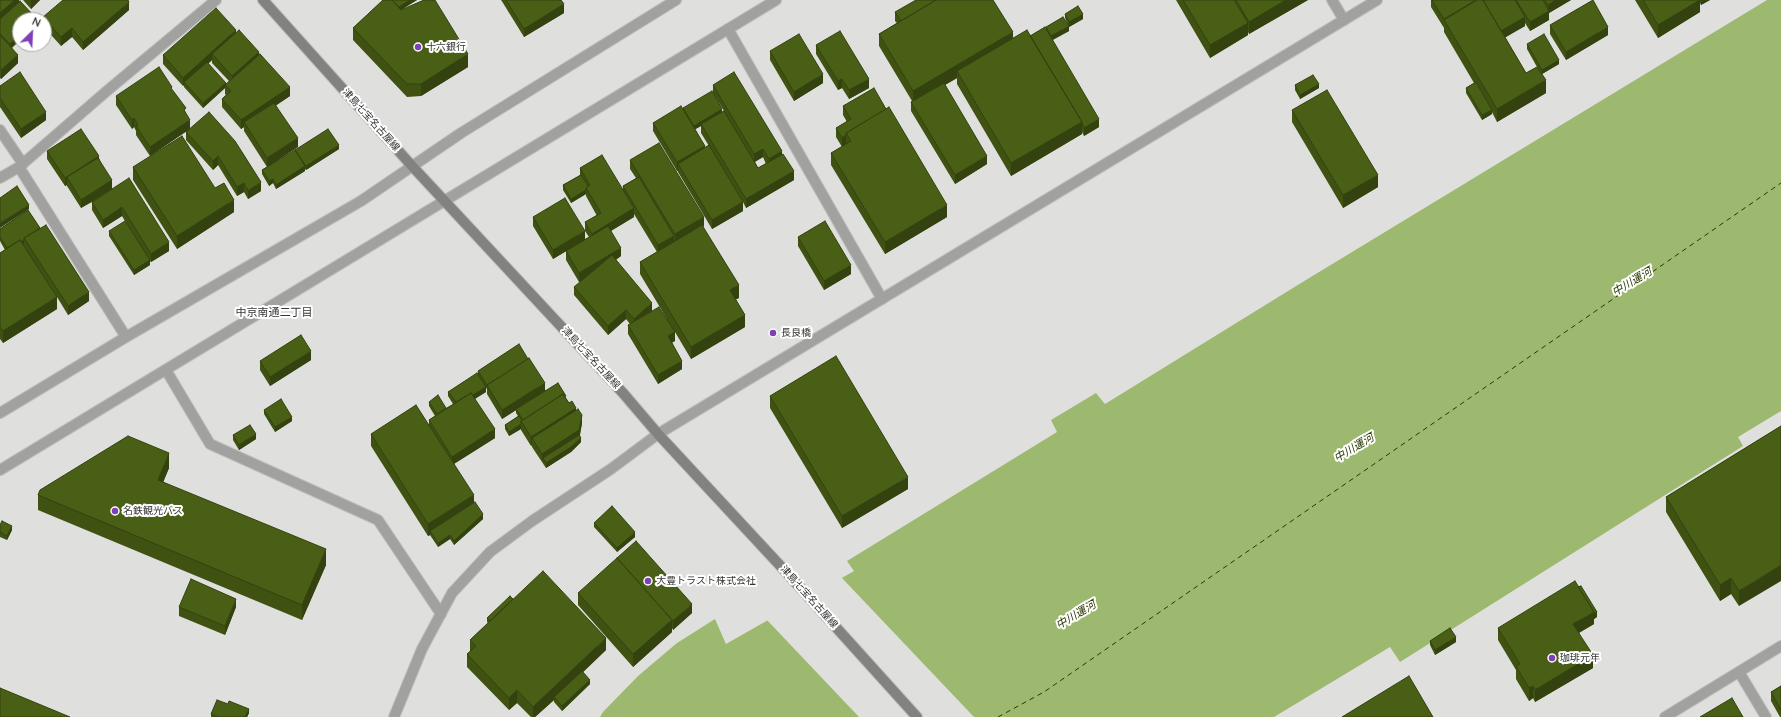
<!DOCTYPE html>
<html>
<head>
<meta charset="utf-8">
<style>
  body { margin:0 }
  #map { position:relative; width:1781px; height:717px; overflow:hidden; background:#dfe0dd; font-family:Quicksand,sans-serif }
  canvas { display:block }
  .north { position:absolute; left:12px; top:12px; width:40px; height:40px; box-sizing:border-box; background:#fff; border:1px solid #aeaead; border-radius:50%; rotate:24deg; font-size:11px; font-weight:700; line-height:16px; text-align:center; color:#343433 }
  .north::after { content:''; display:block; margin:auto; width:14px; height:18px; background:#7e40b6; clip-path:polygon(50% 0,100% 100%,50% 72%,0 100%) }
</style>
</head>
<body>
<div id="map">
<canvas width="1781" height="717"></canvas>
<div class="north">N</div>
</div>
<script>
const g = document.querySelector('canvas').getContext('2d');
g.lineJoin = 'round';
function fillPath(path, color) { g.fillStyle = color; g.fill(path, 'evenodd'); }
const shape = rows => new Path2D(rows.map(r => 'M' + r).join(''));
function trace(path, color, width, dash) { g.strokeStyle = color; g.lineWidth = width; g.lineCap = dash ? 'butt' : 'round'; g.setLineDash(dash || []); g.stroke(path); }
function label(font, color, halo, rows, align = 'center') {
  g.font = font + ' Quicksand,"Noto Sans JP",sans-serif'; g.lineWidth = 4; g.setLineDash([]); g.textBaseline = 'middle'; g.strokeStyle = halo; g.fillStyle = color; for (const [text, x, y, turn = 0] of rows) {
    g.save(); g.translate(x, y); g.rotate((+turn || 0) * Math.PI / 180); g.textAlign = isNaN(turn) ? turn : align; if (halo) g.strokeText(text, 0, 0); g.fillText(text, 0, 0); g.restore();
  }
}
fillPath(shape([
  [1767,0,1781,0,1781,411,1738,437,1743,446,1400,662,1390,647,1274,717,600,717,603,712,638,676,677,643,715,619,726,644,854,571,847,561,1057,432,1051,420,1096,393,1105,404,1301,283]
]), '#9db86f');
fillPath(shape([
  [841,577,974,717,859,717,766,619]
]), '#dfe0dd');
trace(shape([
  [998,717,1044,692,1781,183]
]), '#2b3a03', 1, [5, 4]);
const service = shape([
  [166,370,210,444,378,520,441,614]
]);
const minor = shape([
  [1332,0,1344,20],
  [728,29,882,299],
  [0,130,23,164],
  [19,167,126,337],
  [0,178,19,167,108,90,216,0],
  [1739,672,1766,717]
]);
const tertiary = shape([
  [0,413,126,337,361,201,461,133,676,0],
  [0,470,776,0],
  [394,717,422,649,452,593,490,552,532,521,611,469,658,434,1377,0],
  [1665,717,1781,646]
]);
const secondary = shape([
  [263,0,412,166,623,393,658,434,787,573,917,717]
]);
trace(service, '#bdbebb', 12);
trace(minor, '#bdbebb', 12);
trace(tertiary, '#bdbebb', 12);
trace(secondary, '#bdbebb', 12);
trace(service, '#a1a1a0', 10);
trace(minor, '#a1a1a0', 10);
trace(tertiary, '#a1a1a0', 10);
trace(secondary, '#828381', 10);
fillPath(shape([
  [0,0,19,0,19,2,35,20,20,20,20,40,12,48,18,63,1,79,0,78],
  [23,0,40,0,31,9],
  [383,0,417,0,401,10,468,67,421,96,407,97,353,40,353,28],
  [501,0,561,0,564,13,524,37,503,3],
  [1176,0,1308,0,1249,34,1248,32,1248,35,1210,58],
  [1431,0,1571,0,1549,13,1549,20,1530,31,1525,23,1525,26,1505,37,1526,73,1537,67,1527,49,1527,44,1559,64,1542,74,1546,93,1497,122,1492,112,1492,114,1482,120,1466,93,1466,88,1474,83,1444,32,1444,28,1431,7],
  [1635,0,1710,0,1701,5,1700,3,1700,12,1658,38],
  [129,10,83,50,72,37,61,46,44,27,44,20,43,20,43,17],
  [895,12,1013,38,1030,36,1046,29,1046,27,1069,31,1052,40,1099,127,1084,136,1082,132,1082,134,1011,176,957,84,957,78,945,85,987,164,955,184,911,111,911,102,912,101,879,46,879,34,897,23,895,21],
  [1065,14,1083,19,1069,27,1065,18],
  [1550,25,1608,35,1566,60,1550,34],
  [236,33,259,55,290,96,276,105,298,147,273,163,295,151,295,150,339,149,306,170,305,169,305,171,276,189,273,183,269,186,262,174,262,170,267,167,244,131,244,127,241,129,222,107,222,99,226,95,225,94,225,88,203,108,184,87,184,85,183,86,163,64,163,55],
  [212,60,212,63,229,81,226,84,208,64],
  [816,45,869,88,849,99,842,88,838,90,816,54],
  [770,51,823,83,794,101,770,60],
  [713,85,782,155,794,180,746,208,743,202,743,211,712,229,678,172,678,171,677,171,653,131,653,123,683,109,683,108,722,112,724,111,713,93],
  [701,126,701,133,709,146,705,148,695,129],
  [763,157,766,164,758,168,755,162],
  [1295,85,1319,88,1300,99,1295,90],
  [0,86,46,120,21,138,0,107],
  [172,90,186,113,190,128,261,191,248,199,244,192,237,196,218,165,213,170,186,140,186,132,188,130,150,156,136,135,136,131,134,127,132,129,116,105,116,96],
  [843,106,947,217,885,254,831,165,831,153,842,147,836,137,836,128,847,122,843,115],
  [1292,110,1378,187,1343,208,1292,122],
  [47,151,99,158,112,188,169,251,151,262,150,261,150,265,134,275,109,236,109,231,134,236,122,216,103,228,92,210,92,202,81,208,67,186,67,185,65,186,47,159],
  [630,160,704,226,703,226,739,298,736,299,745,327,691,359,675,332,675,341,672,342,682,369,658,384,628,334,628,325,630,324,626,319,608,335,574,295,574,287,584,279,579,282,566,260,566,251,553,259,533,226,533,217,585,239,589,237,585,231,585,222,597,216,586,196,586,194,571,203,563,190,563,185,580,175,580,168,623,189,623,186,636,178,630,169],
  [634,214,657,252,640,262,640,274,667,319,652,311,616,260,621,256,611,231,634,217],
  [133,167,215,188,234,212,177,249,133,180],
  [28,210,89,301,68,315,57,297,57,309,3,343,0,339,0,253,5,250,0,241,0,229],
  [798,237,851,274,824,290,798,246],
  [311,360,270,386,260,370,260,361],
  [478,371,545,390,566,399,569,403,576,410,582,423,580,435,581,442,571,452,546,468,532,447,532,445,531,446,521,430,521,429,509,436,505,429,505,425,518,416,516,413,516,410,502,419,487,394,487,389,486,388,486,392,475,399,495,438,454,464,474,503,483,519,454,545,450,539,438,547,430,535,428,536,371,446,371,434,429,424,429,420,435,416,429,406,429,402,446,408,453,404,448,396,448,392,478,374],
  [770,396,908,489,842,528,770,408],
  [264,410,292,421,275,432,264,414],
  [1781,426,1739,606,1731,594,1720,601,1666,512,1666,497],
  [233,435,256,439,239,450,233,440],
  [169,468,163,482,326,565,302,620,38,510,38,495],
  [594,523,635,537,617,552,594,527],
  [0,525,12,530,7,540,0,537],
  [578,593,692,613,673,630,672,628,672,632,633,667,578,605],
  [513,599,606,650,583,672,590,684,562,711,554,702,554,700,535,717,531,717,517,703,509,710,467,667,467,654,470,652,470,640,488,623,487,622,487,618],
  [179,607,236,607,225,635,179,616],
  [1597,617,1594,619,1594,624,1579,633,1593,668,1535,702,1533,698,1529,701,1516,679,1516,670,1498,640,1498,628],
  [1430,641,1456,642,1435,655,1430,645],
  [1781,686,1781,717,1780,717,1771,701,1771,692],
  [228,704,249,713,247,717,211,717,211,714]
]), '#3f5212');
fillPath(shape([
  [15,0,19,0,19,5,0,22,0,13],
  [31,0,40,0,31,9],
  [410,0,417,0,396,13,396,8],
  [1286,0,1308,0,1249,34,1249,22],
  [1556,0,1571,0,1549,13,1549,20,1530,31,1530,22,1548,12,1548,5],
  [1700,0,1700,12,1658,38,1658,25],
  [1701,0,1710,0,1701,5],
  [129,2,129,10,83,50,83,42],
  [564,4,564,13,524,37,524,29],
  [1083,14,1083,19,1069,27,1069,22],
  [1525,17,1525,26,1501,40,1501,31],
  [1248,23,1248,35,1210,58,1210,45],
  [1069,26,1069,31,1051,41,1051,36],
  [1608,27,1608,35,1566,60,1566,52],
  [72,28,72,37,61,46,61,37],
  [236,30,236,39,212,54,212,60,186,84,184,82,184,85,183,86,183,78],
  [1013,32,1013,45,957,71,957,78,913,103,913,91],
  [20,35,20,40,10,49,10,44],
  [259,52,259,60,232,85,232,76],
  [468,54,468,67,421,96,421,84],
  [18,55,18,63,1,79,1,70],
  [1559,60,1559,64,1542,74,1542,70],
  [823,74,823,83,794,101,794,92],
  [842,79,842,88,838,90,838,81],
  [869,79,869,88,849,99,849,90],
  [1546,80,1546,93,1497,122,1497,109],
  [226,83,225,88,203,108,203,103],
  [1319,84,1319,88,1300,99,1300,95],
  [290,87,290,96,246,126,244,122,244,127,241,129,241,120],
  [722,109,722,113,701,124,701,126,694,130,694,126],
  [1492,110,1492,114,1482,120,1482,115],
  [46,112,46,120,21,138,21,129],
  [134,118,134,127,132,129,132,120],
  [1099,119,1099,127,1084,136,1084,128],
  [190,120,190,129,150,156,150,147],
  [1082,122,1082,134,1011,176,1011,163],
  [846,135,846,144,842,147,842,138],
  [298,138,298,147,267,167,267,158],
  [339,145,339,149,306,170,306,166],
  [705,146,705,155,678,164,678,171,677,171,677,162],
  [763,149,763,157,754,162,754,154],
  [782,151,782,160,769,168,769,159],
  [99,156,99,165,67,177,67,185,65,186,65,178],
  [218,156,218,165,213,170,213,161],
  [987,156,987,164,955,184,955,175],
  [305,166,305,171,276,189,276,185],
  [794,171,794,180,746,208,746,199],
  [1378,175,1378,187,1343,208,1343,195],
  [273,179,273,183,269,186,269,181],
  [112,180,112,188,81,208,81,200],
  [261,182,261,191,248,199,248,191],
  [244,183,244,192,237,196,237,187],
  [586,190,586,194,571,203,571,199],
  [234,200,234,212,177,249,177,236],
  [743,202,743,211,712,229,712,220],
  [29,205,29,209,0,228,0,223],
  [947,205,947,217,885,254,885,242],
  [122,207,122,216,103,228,103,220],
  [634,208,634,217,592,242,592,234],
  [704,217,704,226,675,243,675,234],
  [585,231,585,240,553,259,553,250],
  [674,236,674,244,658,254,658,245],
  [24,240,24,244,8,254,8,250],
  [169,242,169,251,151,262,151,254],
  [621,248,621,256,579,282,579,273],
  [150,260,150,265,134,275,134,270],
  [851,265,851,274,824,290,824,281],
  [739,285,739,298,730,302,730,290],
  [89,292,89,301,68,315,68,306],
  [57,297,57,309,3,343,3,331],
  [652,303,652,312,634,327,634,319],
  [626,310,626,319,608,335,608,326],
  [745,315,745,327,691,359,691,347],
  [675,332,675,341,668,345,668,336],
  [311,351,311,360,270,386,270,377],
  [682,361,682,369,658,384,658,375],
  [545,383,545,392,502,419,502,410],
  [486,387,486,392,457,409,457,405],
  [576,408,576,417,532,438,532,445,531,446,531,437],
  [582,415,582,423,579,439,543,458,542,462,542,454],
  [292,417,292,421,275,432,275,427],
  [521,424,521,429,509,436,509,432],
  [495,429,495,438,452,465,452,457],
  [256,434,256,439,239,450,239,445],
  [581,438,581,442,571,452,546,468,546,463],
  [169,453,169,468,158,495,158,480],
  [908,477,908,489,842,528,842,516],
  [474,495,474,507,430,531,430,535,428,536,428,524],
  [483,514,483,519,454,545,454,541],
  [12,526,12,530,7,540,7,536],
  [635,532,635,537,617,552,617,548],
  [450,535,450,539,438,547,438,543],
  [326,549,326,565,302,620,302,605],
  [1781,565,1781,581,1739,606,1739,591],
  [1731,578,1731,594,1720,601,1720,585],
  [236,599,236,607,225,635,225,626],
  [692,604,692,613,673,630,673,621],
  [1594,612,1597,612,1597,617,1594,619,1594,624,1573,636,1573,624],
  [672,620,672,632,633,667,633,654],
  [1456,637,1456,642,1435,655,1435,650],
  [606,638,606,650,555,699,554,697,554,700,535,717,533,717,533,707],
  [1593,655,1593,668,1535,702,1535,690],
  [590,680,590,684,562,711,562,706],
  [1533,686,1533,698,1529,701,1529,688],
  [517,690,517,703,509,710,509,698],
  [249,709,249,713,247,717,245,717]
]), '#33420f');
const building = shape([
  [0,0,15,0,0,13,0,0],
  [63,0,128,0,129,2,83,42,72,28,61,37,43,17,63,0],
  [383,0,392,0,401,10,424,0,435,0,468,54,421,84,407,84,353,28,383,0],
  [392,0,410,0,399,7,392,0],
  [506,0,561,0,564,4,524,29,506,0],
  [916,0,936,0,901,21,895,12,916,0],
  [936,0,993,0,1013,32,913,91,879,34,936,0],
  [1183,0,1234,0,1248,23,1210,45,1183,0],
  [1236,0,1286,0,1249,22,1236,0],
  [1432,0,1476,0,1444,19,1432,0],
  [1477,0,1483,0,1526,73,1537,67,1546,80,1497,109,1444,20,1477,0],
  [1483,0,1515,0,1525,17,1501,31,1483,0],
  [1516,0,1543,0,1549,11,1530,22,1516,0],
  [1545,0,1556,0,1548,5,1545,0],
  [1593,0,1608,27,1566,52,1550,25,1593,0],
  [1643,0,1700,0,1658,25,1643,0],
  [20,1,35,17,32,20,20,20,20,35,10,44,0,34,0,19,20,1],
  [1078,6,1083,14,1069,22,1065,14,1078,6],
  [216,8,236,30,183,78,163,55,216,8],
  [1063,17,1069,26,1051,36,1046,27,1063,17],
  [1045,27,1099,119,1084,128,1082,123,1082,122,1030,36,1045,27],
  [239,30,259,52,232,76,212,54,239,30],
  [1027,30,1082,122,1011,163,957,71,1027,30],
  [840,31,869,79,849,90,842,79,838,81,816,45,840,31],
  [799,34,823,74,794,92,770,51,799,34],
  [1544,34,1559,60,1542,70,1527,44,1544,34],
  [0,35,18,55,1,70,0,69,0,35],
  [260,54,290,87,241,120,222,99,231,91,225,85,260,54],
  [207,62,226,83,203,103,184,82,207,62],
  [159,67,172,87,171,88,186,108,184,110,190,120,150,147,136,126,138,125,134,118,132,120,116,96,159,67],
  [20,72,46,112,21,129,0,98,0,86,20,72],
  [734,72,782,151,769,159,763,149,754,154,713,85,734,72],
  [1313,75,1319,84,1300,95,1295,85,1313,75],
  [1476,82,1492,110,1482,115,1466,88,1476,82],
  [944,83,987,156,955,175,911,102,944,83],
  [874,88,886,109,846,133,846,135,842,138,836,128,851,119,843,106,874,88],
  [1327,90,1378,175,1343,195,1292,110,1327,90],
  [712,91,722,109,694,126,683,108,712,91],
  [274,103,298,138,267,158,244,122,274,103],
  [681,106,705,146,677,162,653,123,681,106],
  [889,107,947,205,885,242,831,153,851,141,846,133,889,107],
  [724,111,758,168,783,154,794,171,746,199,701,124,724,111],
  [209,112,235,141,261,182,248,191,244,183,237,187,218,156,213,161,186,132,209,112],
  [81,129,99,156,65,178,47,151,81,129],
  [328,129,339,145,306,166,295,150,328,129],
  [182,136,215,188,224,183,234,200,177,236,133,167,182,136],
  [659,143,704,217,675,234,630,160,659,143],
  [709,145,743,202,712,220,678,164,709,145],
  [295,150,305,166,276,185,273,179,269,181,262,170,295,150],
  [602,155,634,208,592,234,585,222,601,213,586,188,590,185,580,168,602,155],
  [98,158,112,180,81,200,67,177,98,158],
  [581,175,588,186,586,188,586,190,571,199,563,185,581,175],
  [639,177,674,236,658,245,623,186,639,177],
  [129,178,169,242,151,254,122,207,103,220,92,202,129,178],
  [17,186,29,205,0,223,0,198,17,186],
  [565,198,585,231,553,250,533,217,565,198],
  [28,210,40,228,24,238,24,240,21,242,20,240,7,248,0,237,0,229,28,210],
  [125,221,150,260,134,270,109,231,125,221],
  [825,221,851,265,824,281,798,237,825,221],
  [46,225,89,292,68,306,24,238,46,225],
  [702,225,739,285,730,290,745,315,691,347,640,262,702,225],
  [608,226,621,248,579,273,566,251,608,226],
  [20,240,57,297,3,331,0,327,0,253,20,240],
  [612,255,652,303,634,319,626,310,608,326,574,287,612,255],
  [659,307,675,332,668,336,682,361,658,375,628,325,659,307],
  [301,335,311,351,270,377,260,361,301,335],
  [519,344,528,359,487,385,478,371,519,344],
  [836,356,908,477,842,516,770,396,836,356],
  [529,358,545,383,502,410,487,385,529,358],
  [477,373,486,387,473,395,471,393,456,402,448,392,477,373],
  [558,383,566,396,564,397,563,394,523,420,516,409,558,383],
  [471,393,495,429,452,457,429,420,471,393],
  [563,394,569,403,572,401,576,408,531,437,521,421,563,394],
  [438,395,446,408,437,414,429,402,438,395],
  [281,399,292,417,275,427,264,410,281,399],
  [416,405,474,495,428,524,371,434,416,405],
  [578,409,582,415,579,430,542,454,532,438,578,409],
  [519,416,522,420,521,421,521,424,509,432,505,425,519,416],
  [250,425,256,434,239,445,233,435,250,425],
  [1781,426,1781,565,1739,591,1731,578,1720,585,1666,497,1781,426],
  [579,435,581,438,571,447,546,463,543,458,579,435],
  [128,436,169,453,158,480,326,549,302,605,38,495,40,490,128,436],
  [475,502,483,514,454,541,450,535,438,543,430,531,475,502],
  [612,506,635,532,617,548,594,523,612,506],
  [2,521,12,526,7,536,0,532,0,525,2,521],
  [636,541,692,604,673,621,617,558,636,541],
  [617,558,672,620,633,654,578,593,617,558],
  [543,571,606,638,533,707,517,690,509,698,467,654,476,646,470,640,543,571],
  [191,579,236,599,225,626,179,607,191,579],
  [1575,581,1594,612,1573,624,1593,655,1535,690,1533,686,1529,688,1516,666,1520,664,1498,628,1575,581],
  [1581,586,1597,612,1594,614,1594,612,1578,587,1581,586],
  [510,596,513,599,490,621,487,618,510,596],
  [1450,628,1456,637,1435,650,1430,641,1450,628],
  [582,671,590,680,562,706,554,697,582,671],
  [1409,676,1433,717,1342,717,1409,676],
  [1781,686,1781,710,1771,692,1781,686],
  [0,688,70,717,0,717,0,688],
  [1732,698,1743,717,1700,717,1732,698],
  [217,700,228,704,229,701,249,709,245,717,218,717,211,714,217,700]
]);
fillPath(building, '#495f15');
trace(building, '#33420f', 1);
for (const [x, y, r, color] of [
  [418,47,4,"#7e40b6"],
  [773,333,4,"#7e40b6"],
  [115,511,4,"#7e40b6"],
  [648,581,4,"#7e40b6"],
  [1552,658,4,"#7e40b6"]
]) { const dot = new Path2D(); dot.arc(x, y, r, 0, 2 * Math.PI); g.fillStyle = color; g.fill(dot); trace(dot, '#fff', 1.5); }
label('10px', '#343433', '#fff', [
  ["十六銀行",426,47],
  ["長良橋",781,333],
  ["名鉄観光バス",123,511],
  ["大豊トラスト株式会社",656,581],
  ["珈琲元年",1560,658]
], 'left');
label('10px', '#343433', '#fff', [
  ["津島七宝名古屋線",371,120,48],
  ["津島七宝名古屋線",591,358,47],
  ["津島七宝名古屋線",809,597,48]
]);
label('italic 11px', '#2b3a03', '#fff', [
  ["中川運河",1632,282,-31],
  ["中川運河",1354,448,-31],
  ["中川運河",1076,615,-31]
]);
label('11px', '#343433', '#fff', [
  ["中京南通二丁目",274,313]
]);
</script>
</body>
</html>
